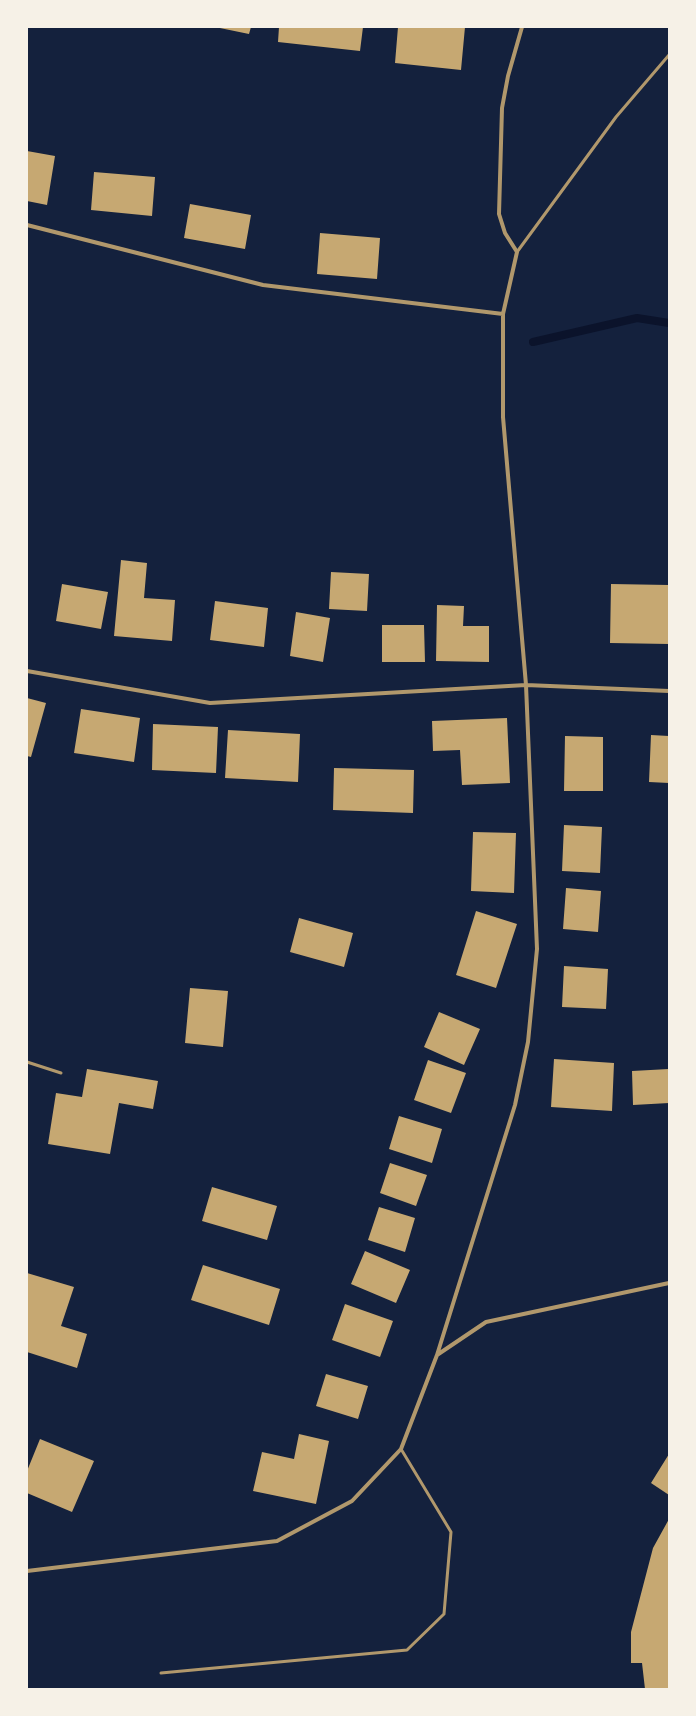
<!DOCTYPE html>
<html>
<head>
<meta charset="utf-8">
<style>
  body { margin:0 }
  #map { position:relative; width:696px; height:1716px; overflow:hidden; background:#14213d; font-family:"Noto Sans",sans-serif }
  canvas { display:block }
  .frame { position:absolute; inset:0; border:28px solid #f6f1e7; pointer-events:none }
</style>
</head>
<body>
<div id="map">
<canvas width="696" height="1716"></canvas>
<div class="frame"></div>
</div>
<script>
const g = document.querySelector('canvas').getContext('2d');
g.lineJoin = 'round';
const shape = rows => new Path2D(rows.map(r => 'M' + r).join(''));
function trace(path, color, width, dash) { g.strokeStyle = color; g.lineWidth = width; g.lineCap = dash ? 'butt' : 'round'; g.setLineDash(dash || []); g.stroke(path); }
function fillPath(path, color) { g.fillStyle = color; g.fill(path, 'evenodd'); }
trace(shape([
  [533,342,637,318,669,323]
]), '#0b132b', 8);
fillPath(shape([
  [215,27,251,27,249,34],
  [279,27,363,27,360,51,278,42],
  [398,27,465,27,461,70,395,63],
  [27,151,55,156,47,205,27,201],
  [94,172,155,177,152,216,91,210],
  [190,204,251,215,245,249,184,238],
  [320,233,380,238,377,279,317,274],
  [121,560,147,563,144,598,175,600,172,641,114,636],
  [331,572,369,574,367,611,329,609],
  [62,584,108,592,101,629,56,621],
  [611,584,669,585,669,644,610,643],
  [215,601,268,608,264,647,210,640],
  [437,605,464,606,463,626,489,626,489,662,436,661],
  [296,612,330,618,323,662,290,656],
  [382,625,424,625,425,662,382,662],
  [27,698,46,703,31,757,27,756],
  [81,709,140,718,134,762,74,753],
  [507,718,510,783,462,785,460,750,433,751,432,721],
  [153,724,218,727,216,773,152,770],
  [228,730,300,734,298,782,225,778],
  [651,735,669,736,669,783,649,782],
  [565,736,603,737,603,791,564,791],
  [334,768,414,770,413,813,333,810],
  [564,825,602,827,600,873,562,871],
  [473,832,516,833,514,893,471,891],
  [566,888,601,891,598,932,563,929],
  [476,911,517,924,496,988,456,975],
  [299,918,353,933,344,967,290,952],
  [564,966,608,969,606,1009,562,1007],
  [190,988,228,991,223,1047,185,1043],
  [439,1012,480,1029,464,1065,424,1047],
  [554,1059,614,1063,612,1111,551,1107],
  [428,1060,466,1073,451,1113,414,1100],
  [87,1069,158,1081,153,1109,119,1103,110,1154,48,1144,56,1093,82,1097],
  [669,1069,669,1103,633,1105,632,1071],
  [399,1116,442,1129,432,1163,389,1149],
  [390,1163,427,1175,416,1206,380,1193],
  [212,1187,277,1206,267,1240,202,1221],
  [379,1207,415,1218,405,1252,368,1240],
  [365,1251,410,1270,396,1303,351,1284],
  [203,1265,280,1289,269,1325,191,1300],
  [27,1273,74,1287,61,1326,87,1334,77,1368,27,1352],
  [345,1304,393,1321,380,1357,332,1340],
  [326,1374,368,1386,358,1419,316,1406],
  [299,1434,329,1441,316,1504,253,1491,262,1452,294,1459],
  [40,1439,94,1461,72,1512,27,1493,27,1471],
  [669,1454,669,1495,651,1483],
  [669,1519,669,1689,645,1689,642,1663,631,1663,631,1632,653,1548]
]), '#c6a872');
trace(shape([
  [517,252,616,117,669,55],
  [27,1062,61,1073],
  [161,1673,407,1650,444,1614,451,1532,401,1449]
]), '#b1986c', 3);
trace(shape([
  [27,225,263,285,503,314],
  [27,671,210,703,526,685,669,691],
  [437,1355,515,1105,528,1042,537,949,526,685,503,417,503,314,517,252,505,233,499,214,502,108,508,76,522,27],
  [27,1571,277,1541,352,1501,401,1449,437,1355,486,1322,669,1283]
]), '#b1986c', 4);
</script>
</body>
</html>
